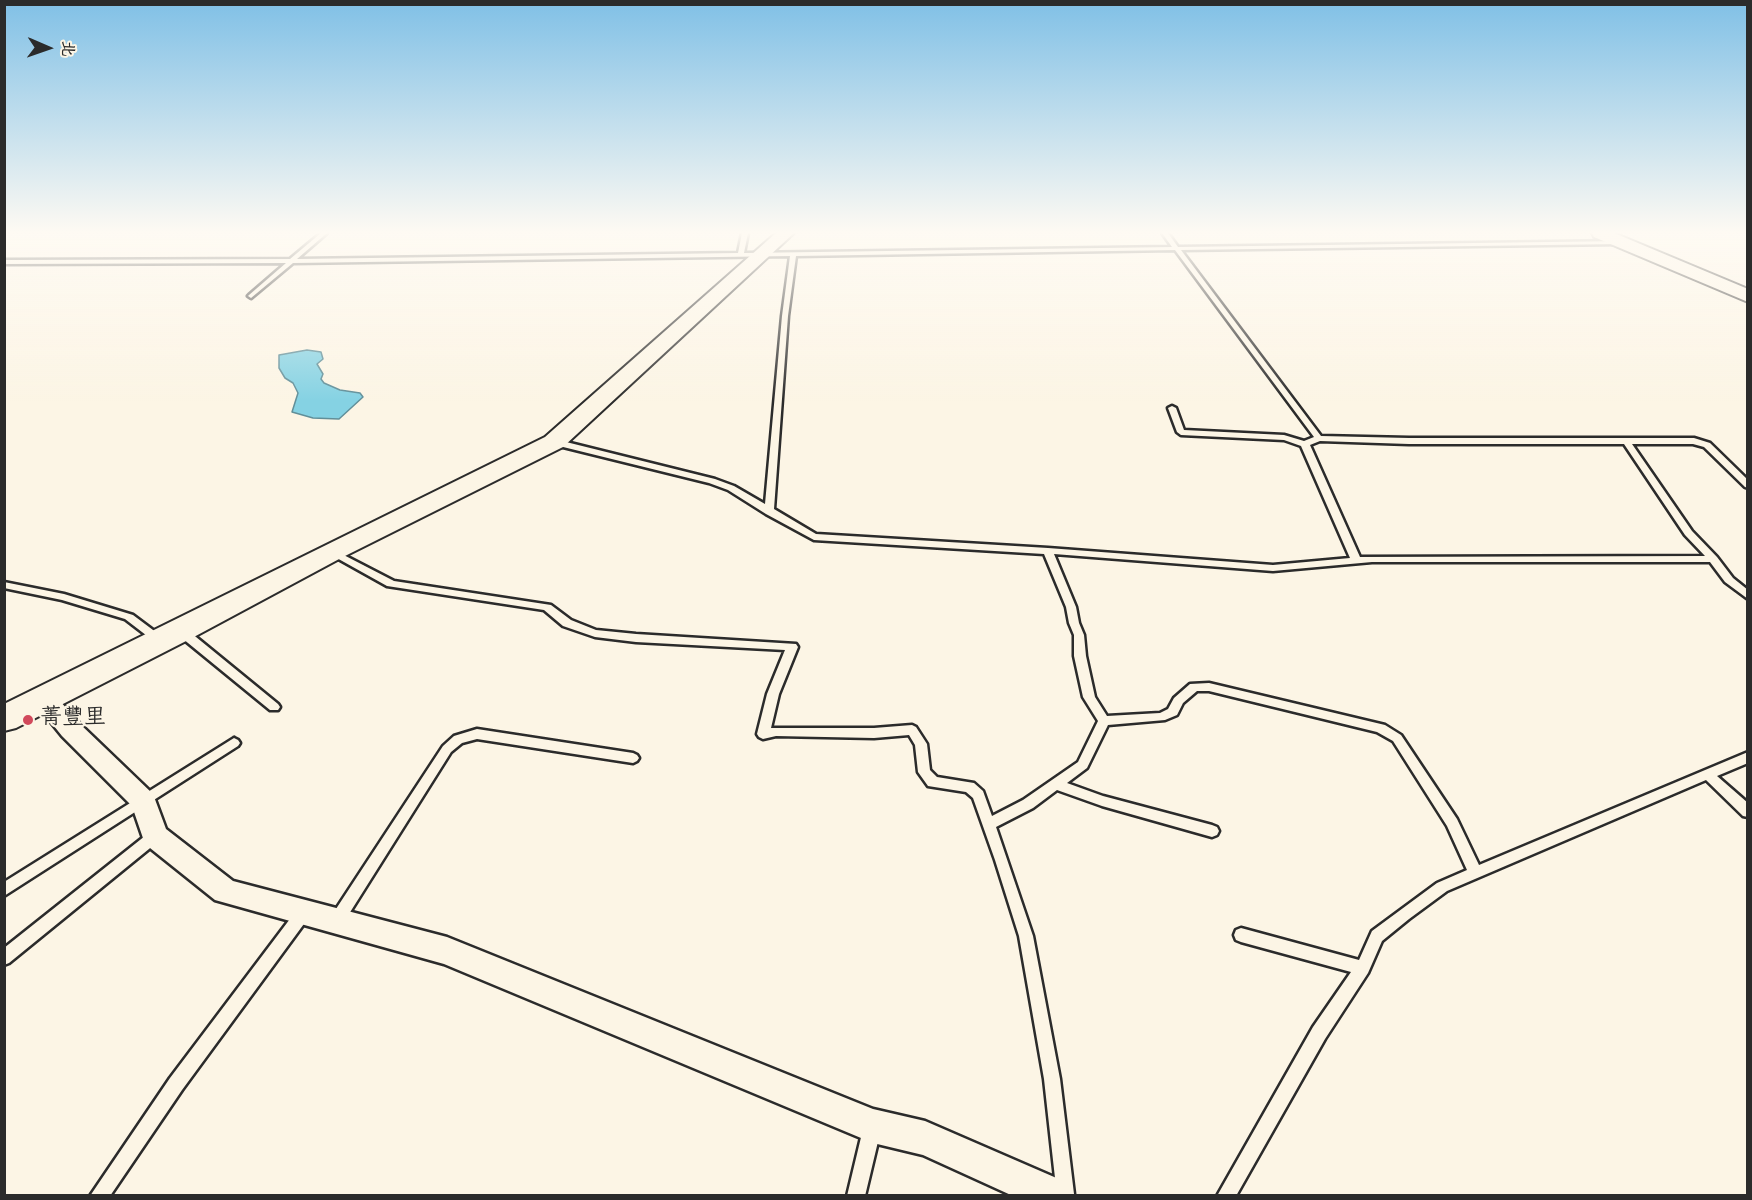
<!DOCTYPE html>
<html>
<head>
<meta charset="utf-8">
<style>
  body { margin:0 }
  #map { position:relative; width:1752px; height:1200px; overflow:hidden; background:#fcf5e5; font-family:Dekko,"LXGW WenKai TC",sans-serif }
  canvas { display:block }
  .frame { position:absolute; inset:0; border:6px solid #2b2b2b; pointer-events:none }
  .north { position:absolute; left:18px; top:18px; width:60px; height:60px; -webkit-text-stroke:4px #fcf5e5; paint-order:stroke; rotate:92deg; font-size:16px; font-weight:700; line-height:24px; text-align:center; color:#2b2b2b }
  .north::after { content:''; display:block; margin:auto; width:21px; height:27px; background:#2b2b2b; clip-path:polygon(50% 0,100% 100%,50% 72%,0 100%) }
</style>
</head>
<body>
<div id="map">
<canvas width="1752" height="1200"></canvas>
<div class="frame"></div>
<div class="north">北</div>
</div>
<script>
const g = document.querySelector('canvas').getContext('2d');
g.lineJoin = 'round';
function fillPath(path, color) { g.fillStyle = color; g.fill(path, 'evenodd'); }
const shape = rows => new Path2D(rows.map(r => 'M' + r).join(''));
function trace(path, color, width, dash) { g.strokeStyle = color; g.lineWidth = width; g.lineCap = dash ? 'butt' : 'round'; g.setLineDash(dash || []); g.stroke(path); }
function label(font, color, halo, rows, align = 'center') {
  g.font = font + ' Dekko,"LXGW WenKai TC",sans-serif'; g.lineWidth = 4.5; g.setLineDash([]); g.textBaseline = 'middle'; g.strokeStyle = halo; g.fillStyle = color; for (const [text, x, y, turn = 0] of rows) {
    g.save(); g.translate(x, y); g.rotate((+turn || 0) * Math.PI / 180); g.textAlign = isNaN(turn) ? turn : align; if (halo) g.strokeText(text, 0, 0); g.fillText(text, 0, 0); g.restore();
  }
}
const water = shape([
  [307,350,321,352,323,359,317,364,323,374,321,379,324,383,340,390,360,393,363,397,339,419,313,418,292,412,298,393,293,383,285,378,279,368,279,355,307,350]
]);
fillPath(water, '#85d2e3');
trace(water, '#618f99', 1.5);
const lane = shape([
  [321,233,327,233,297,259,738,253,742,233,748,233,744,253,1172,247,1162,233,1168,233,1178,247,1621,241,1621,243,1619,244,1181,250,1321,436,1409,438,1694,438,1710,443,1748,480,1748,488,1745,487,1704,447,1693,444,1632,444,1692,531,1717,557,1733,578,1748,590,1748,599,1725,582,1710,562,1372,562,1273,571,1054,554,1076,607,1079,623,1084,635,1086,656,1095,697,1107,716,1160,713,1168,709,1174,698,1190,684,1209,683,1385,725,1401,735,1457,819,1479,865,1748,752,1748,763,1717,776,1748,803,1748,817,1743,816,1706,780,1447,891,1409,919,1382,941,1368,973,1325,1039,1236,1196,1217,1196,1313,1027,1351,972,1241,942,1236,940,1234,935,1236,930,1241,928,1359,960,1372,931,1437,883,1467,870,1447,826,1393,741,1377,732,1209,691,1197,691,1183,703,1177,715,1165,720,1108,725,1087,768,1067,783,1103,796,1212,825,1217,827,1219,831,1217,835,1212,837,1102,806,1057,790,1033,808,996,827,1033,936,1060,1079,1074,1194,1073,1196,1057,1196,1044,1079,1019,936,995,860,973,798,966,792,928,786,918,772,915,745,909,735,874,738,776,736,763,739,759,737,757,734,767,694,785,650,636,642,595,637,563,626,544,610,387,586,326,552,331,549,334,550,394,581,551,605,571,620,596,630,636,634,796,644,798,647,779,694,771,728,874,728,912,725,916,727,927,744,930,770,937,777,974,783,983,791,992,816,1023,800,1078,762,1098,721,1083,697,1074,656,1074,635,1069,623,1066,607,1044,554,814,540,766,514,728,490,709,483,551,444,551,440,554,439,715,479,734,486,765,504,782,316,790,256,293,263,251,298,248,296,249,295,286,263,4,264,4,260,290,259,321,233],
  [1175,250,1314,437,1304,441,1284,435,1184,430,1176,408,1172,406,1168,408,1177,432,1181,435,1284,440,1301,446,1350,558,1273,565,1048,548,816,534,774,509,788,316,796,256,1175,250],
  [1320,441,1409,444,1624,444,1685,535,1705,556,1360,557,1310,445,1320,441],
  [4,582,64,594,133,615,165,639,159,643,155,642,125,619,62,600,4,588,4,582],
  [181,627,185,628,278,704,280,707,278,710,270,710,177,634,176,631,177,628,181,627],
  [477,729,633,753,637,755,639,758,637,761,633,763,477,739,462,743,451,752,342,925,337,927,332,925,330,920,332,915,443,746,454,736,477,729],
  [234,738,238,740,240,743,238,746,4,896,4,882,234,738],
  [155,830,160,832,162,836,160,840,9,963,4,965,4,948,150,832,155,830],
  [304,906,309,907,311,912,309,917,182,1090,110,1196,90,1196,170,1078,299,907,304,906],
  [872,1120,878,1123,881,1129,865,1196,847,1196,863,1129,866,1123,872,1120]
]);
const street = shape([
  [45,691,53,693,80,724,153,794,166,829,233,881,447,937,873,1109,925,1121,1068,1183,1073,1196,1013,1196,923,1155,873,1143,444,964,215,900,145,844,132,806,62,736,37,705,33,699,37,693,45,691]
]);
const secondary = shape([
  [776,233,794,233,563,447,341,558,192,638,16,728,4,731,4,704,545,437,776,233],
  [1592,233,1614,233,1748,289,1748,302,1594,237,1592,233]
]);
trace(lane, '#2b2b2b', 5);
trace(street, '#2b2b2b', 5);
trace(secondary, '#2b2b2b', 4);
fillPath(lane, '#fcf5e5');
fillPath(street, '#fcf5e5');
fillPath(secondary, '#fcf5e5');
const sky = g.createLinearGradient(0, 0, 0, 401);
sky.addColorStop(0, '#80c0e6');
sky.addColorStop(0.58, '#fefaf3');
sky.addColorStop(1, '#fefaf300');
g.fillStyle = sky;
g.fillRect(0, 0, 1752, 401);
for (const [x, y, r, color] of [
  [28,720,6,"#d1495b"]
]) { const dot = new Path2D(); dot.arc(x, y, r, 0, 2 * Math.PI); g.fillStyle = color; g.fill(dot); trace(dot, '#fcf5e5', 2); }
label('22px', '#2b2b2b', '#fcf5e5', [
  ["菁豐里",40,720]
], 'left');
</script>
</body>
</html>
